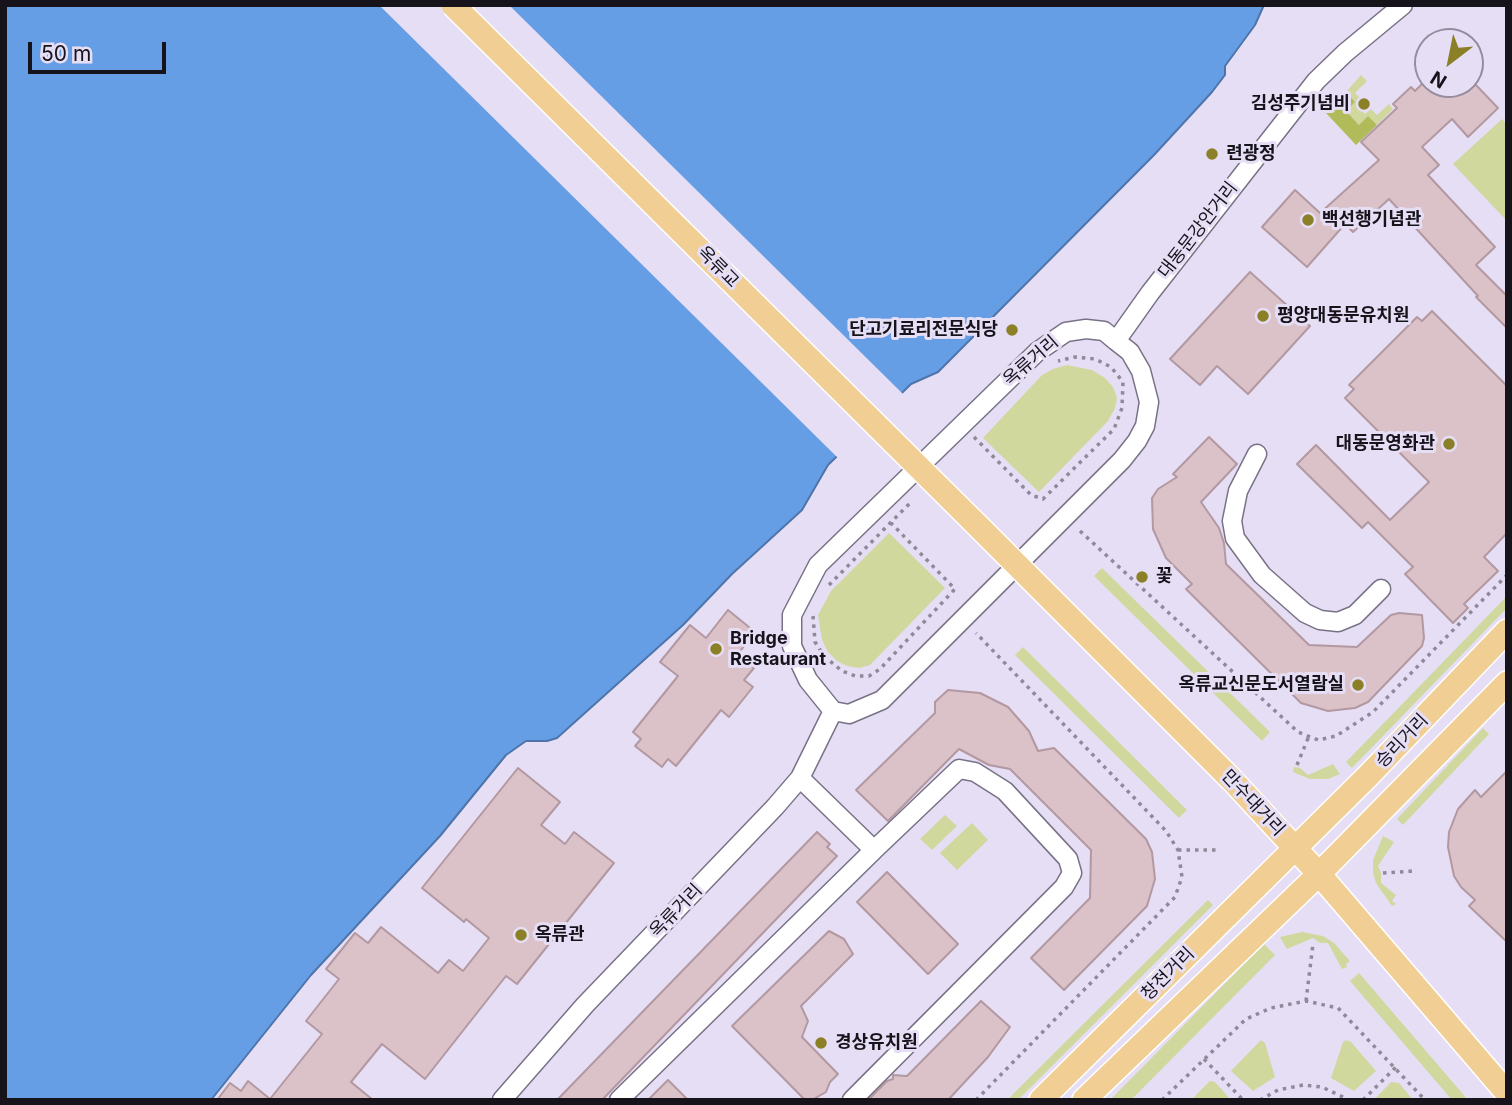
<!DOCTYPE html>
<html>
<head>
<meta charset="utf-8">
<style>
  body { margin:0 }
  #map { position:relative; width:1512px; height:1105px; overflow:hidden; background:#e6def5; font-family:Inter,sans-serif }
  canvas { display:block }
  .frame { position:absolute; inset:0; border:7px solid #16131b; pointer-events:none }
  .north { position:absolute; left:1414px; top:28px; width:70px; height:70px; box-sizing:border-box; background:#e6def5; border:2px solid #938d9e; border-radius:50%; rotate:212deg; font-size:19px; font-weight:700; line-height:28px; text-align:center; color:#16131b }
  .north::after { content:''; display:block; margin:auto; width:24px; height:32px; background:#8b8027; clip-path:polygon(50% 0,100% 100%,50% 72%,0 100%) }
  .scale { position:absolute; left:28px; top:42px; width:138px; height:32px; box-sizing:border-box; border:4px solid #16131b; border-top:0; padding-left:9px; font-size:21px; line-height:24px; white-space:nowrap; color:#16131b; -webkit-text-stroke:5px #e6def5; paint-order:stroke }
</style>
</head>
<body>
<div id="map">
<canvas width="1512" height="1105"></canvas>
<div class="frame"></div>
<div class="north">N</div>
<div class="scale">50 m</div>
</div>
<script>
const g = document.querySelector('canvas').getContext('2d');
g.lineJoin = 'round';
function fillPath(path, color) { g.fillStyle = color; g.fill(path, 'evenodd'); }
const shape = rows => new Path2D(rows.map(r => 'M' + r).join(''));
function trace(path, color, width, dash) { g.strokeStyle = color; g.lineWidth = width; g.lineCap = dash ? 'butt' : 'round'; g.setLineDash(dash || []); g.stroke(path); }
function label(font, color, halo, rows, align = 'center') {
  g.font = font + ' Inter,"Noto Sans KR",sans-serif'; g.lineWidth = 6; g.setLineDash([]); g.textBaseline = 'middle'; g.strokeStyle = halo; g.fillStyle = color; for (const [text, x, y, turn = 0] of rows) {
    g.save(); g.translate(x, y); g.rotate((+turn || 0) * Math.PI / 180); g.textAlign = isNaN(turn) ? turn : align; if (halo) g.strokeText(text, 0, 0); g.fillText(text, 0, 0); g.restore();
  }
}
fillPath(shape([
  [1361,75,1367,81,1355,93,1362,100,1357,105,1365,114,1371,109,1377,115,1389,104,1393,109,1377,125,1368,117,1359,125,1345,110,1355,102,1346,92],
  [1502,119,1507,125,1507,221,1453,164],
  [1067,365,1092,370,1105,378,1113,387,1117,398,1115,408,1108,421,1039,492,983,438,1042,375,1053,369],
  [889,533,945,588,870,665,859,668,847,666,837,661,828,652,822,640,818,615,831,591],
  [1102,568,1270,732,1262,741,1094,576],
  [1507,596,1507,608,1352,768,1346,762],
  [1023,647,1187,810,1179,818,1015,655],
  [1483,728,1489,734,1403,825,1397,819],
  [1333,764,1340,774,1328,779,1310,779,1293,772,1294,767,1300,768,1308,775],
  [945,815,957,826,932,850,920,839],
  [972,823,988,840,957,870,940,853],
  [1383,836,1394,842,1378,866,1381,873,1381,883,1396,895,1392,901,1396,904,1392,906,1376,883,1373,873,1373,860],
  [1208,900,1213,905,1018,1100,1007,1100],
  [1302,932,1323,936,1334,943,1350,961,1346,964,1347,967,1342,969,1328,943,1320,943,1313,938,1287,949,1280,937],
  [1264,944,1275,955,1131,1100,1110,1100],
  [1359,973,1468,1100,1469,1100,1452,1100,1350,981],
  [1261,1040,1265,1043,1275,1077,1253,1091,1231,1071],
  [1346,1040,1351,1042,1376,1071,1354,1091,1331,1078,1343,1042],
  [1210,1081,1215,1082,1231,1100,1191,1100],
  [1391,1082,1399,1083,1413,1100,1374,1100]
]), '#d0d89e');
fillPath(shape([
  [1346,92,1355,102,1346,111,1359,125,1368,116,1377,125,1356,145,1326,113]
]), '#b1bb5a');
const water = shape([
  [5,5,1264,5,1255,25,1225,66,1225,75,1212,92,1154,155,938,372,911,384,828,465,802,510,732,574,683,625,557,738,547,741,526,741,506,755,440,836,311,975,211,1100,5,1100,5,5]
]);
fillPath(water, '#669ee6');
trace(water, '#4e74a9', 2);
fillPath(shape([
  [379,5,509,5,904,395,839,459]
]), '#e6def5');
const building = shape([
  [1422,84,1475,84,1498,108,1468,137,1452,119,1422,147,1439,165,1428,175,1495,247,1476,265,1507,296,1507,328,1476,297,1478,296,1389,199,1353,232,1345,224,1307,267,1262,227,1295,190,1320,213,1379,160,1361,142,1397,108,1393,104,1411,87,1415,91,1422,84],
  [1250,272,1310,326,1248,394,1217,366,1200,385,1170,359,1250,272],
  [1432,311,1507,386,1507,533,1484,557,1498,571,1464,604,1468,608,1453,623,1405,574,1413,567,1368,522,1362,528,1297,464,1316,445,1390,520,1429,482,1345,398,1354,389,1349,385,1417,317,1422,321,1432,311],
  [1209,437,1237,464,1201,502,1219,528,1224,543,1226,564,1309,645,1357,647,1391,615,1399,613,1422,615,1424,638,1422,646,1368,702,1355,708,1328,711,1301,703,1186,589,1192,584,1166,558,1153,529,1152,498,1158,489,1177,477,1173,474,1209,437],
  [728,610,755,632,738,654,754,668,744,680,753,687,729,717,721,710,676,766,668,759,662,767,635,746,641,739,633,732,678,676,660,662,690,625,706,638,728,610],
  [948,690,980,693,1008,707,1029,731,1038,751,1054,748,1146,839,1152,852,1155,879,1147,906,1064,990,1031,958,1090,898,1091,850,1010,769,989,765,959,749,888,821,856,790,935,713,935,702,948,690],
  [518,768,560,802,541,825,565,844,574,832,614,863,517,984,506,976,425,1079,382,1044,351,1082,373,1100,217,1100,230,1083,241,1091,248,1081,270,1099,322,1034,306,1021,339,979,326,969,355,933,368,943,381,927,438,973,449,960,463,971,489,938,466,919,464,922,422,888,518,768],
  [1507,771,1507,942,1469,906,1475,900,1461,887,1454,876,1448,847,1449,832,1458,809,1475,790,1481,797,1507,771],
  [817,832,830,844,827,847,837,856,602,1100,557,1100,817,832],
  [887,872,958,944,928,974,857,902,887,872],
  [829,931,844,939,853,954,801,1006,808,1021,802,1037,838,1074,830,1082,826,1092,812,1100,805,1100,732,1026,829,931],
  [981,1001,1010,1027,988,1057,948,1100,868,1100,887,1081,893,1079,893,1075,907,1076,981,1001],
  [668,1080,688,1100,648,1100,668,1080]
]);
fillPath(building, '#dbc1c8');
trace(building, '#b298a0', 2);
const minor = shape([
  [1086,329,1104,331,1116,341,1130,352,1141,371,1149,402,1145,426,1137,441,1122,460,882,700,849,714,833,711,808,680,792,646,792,615,818,565,1037,352,1066,332,1086,329],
  [1116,341,1150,293,1316,81,1345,53,1403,5],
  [1257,454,1238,491,1232,521,1235,538,1262,575,1305,613,1320,620,1338,622,1355,615,1381,589],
  [800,778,874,850,959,769,975,772,1005,791,1068,859,1072,873,1064,887,852,1100],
  [502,1100,585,1005,775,807,800,778,833,711],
  [619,1100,874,850]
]);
const major = shape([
  [982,530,1232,780,1319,874,1507,1093],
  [1041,1100,1369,775,1507,631],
  [1084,1100,1319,874,1507,683]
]);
trace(minor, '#797286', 21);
trace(major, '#fff', 26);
trace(shape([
  [974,437,1031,495,1043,499,1114,429,1122,408,1123,382,1111,367,1095,359,1075,357,1058,361],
  [1080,531,1298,732,1318,740,1336,736,1373,712,1507,575],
  [829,585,912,501],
  [813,616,815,642,824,656,842,671,855,676,869,676,880,669,955,589,891,523],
  [1297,765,1309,736],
  [1178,850,1217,850],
  [1383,873,1414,871],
  [1306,1001,1313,944],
  [1204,1059,1243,1100],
  [976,1100,1175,897,1182,877,1178,850,1166,831,976,633],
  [1162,1100,1246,1019,1271,1008,1306,1001,1338,1008,1425,1100],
  [1260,1100,1278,1090,1303,1085,1322,1087,1349,1100],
  [1363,1100,1396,1067]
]), '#8f899a', 3.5, [3.5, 5]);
trace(minor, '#fff', 18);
trace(major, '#f1ce94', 23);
const majorBridge = shape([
  [453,5,982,530]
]);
trace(majorBridge, '#fff', 26, []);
trace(majorBridge, '#f1ce94', 23);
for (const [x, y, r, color] of [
  [1364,104,7,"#8b8027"],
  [1212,154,7,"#8b8027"],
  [1308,220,7,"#8b8027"],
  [1263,316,7,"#8b8027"],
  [1012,330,7,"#8b8027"],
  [1449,444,7,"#8b8027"],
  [1142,577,7,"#8b8027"],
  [716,649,7,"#8b8027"],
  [1358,685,7,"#8b8027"],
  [521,935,7,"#8b8027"],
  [821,1043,7,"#8b8027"]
]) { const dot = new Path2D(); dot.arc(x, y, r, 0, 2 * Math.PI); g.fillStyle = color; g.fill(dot); trace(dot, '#e6def5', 2.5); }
label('bold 18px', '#16131b', '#e6def5', [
  ["김성주기념비",1350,104,"right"],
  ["련광정",1226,154],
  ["백선행기념관",1322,220],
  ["평양대동문유치원",1277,316],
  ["단고기료리전문식당",998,330,"right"],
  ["대동문영화관",1435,444,"right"],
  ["꽃",1156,577],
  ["Bridge",730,639],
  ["Restaurant",730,660],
  ["옥류교신문도서열람실",1344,685,"right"],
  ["옥류관",535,935],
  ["경상유치원",835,1043]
], 'left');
label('18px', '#16131b', '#e6def5', [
  ["대동문강안거리",1198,230,-52],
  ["옥류교",718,267,45],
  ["옥류거리",1031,361,-41],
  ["승리거리",1402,741,-46],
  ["만수대거리",1253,803,47],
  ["옥류거리",676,911,-46],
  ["창전거리",1168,974,-45]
]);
</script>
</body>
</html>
